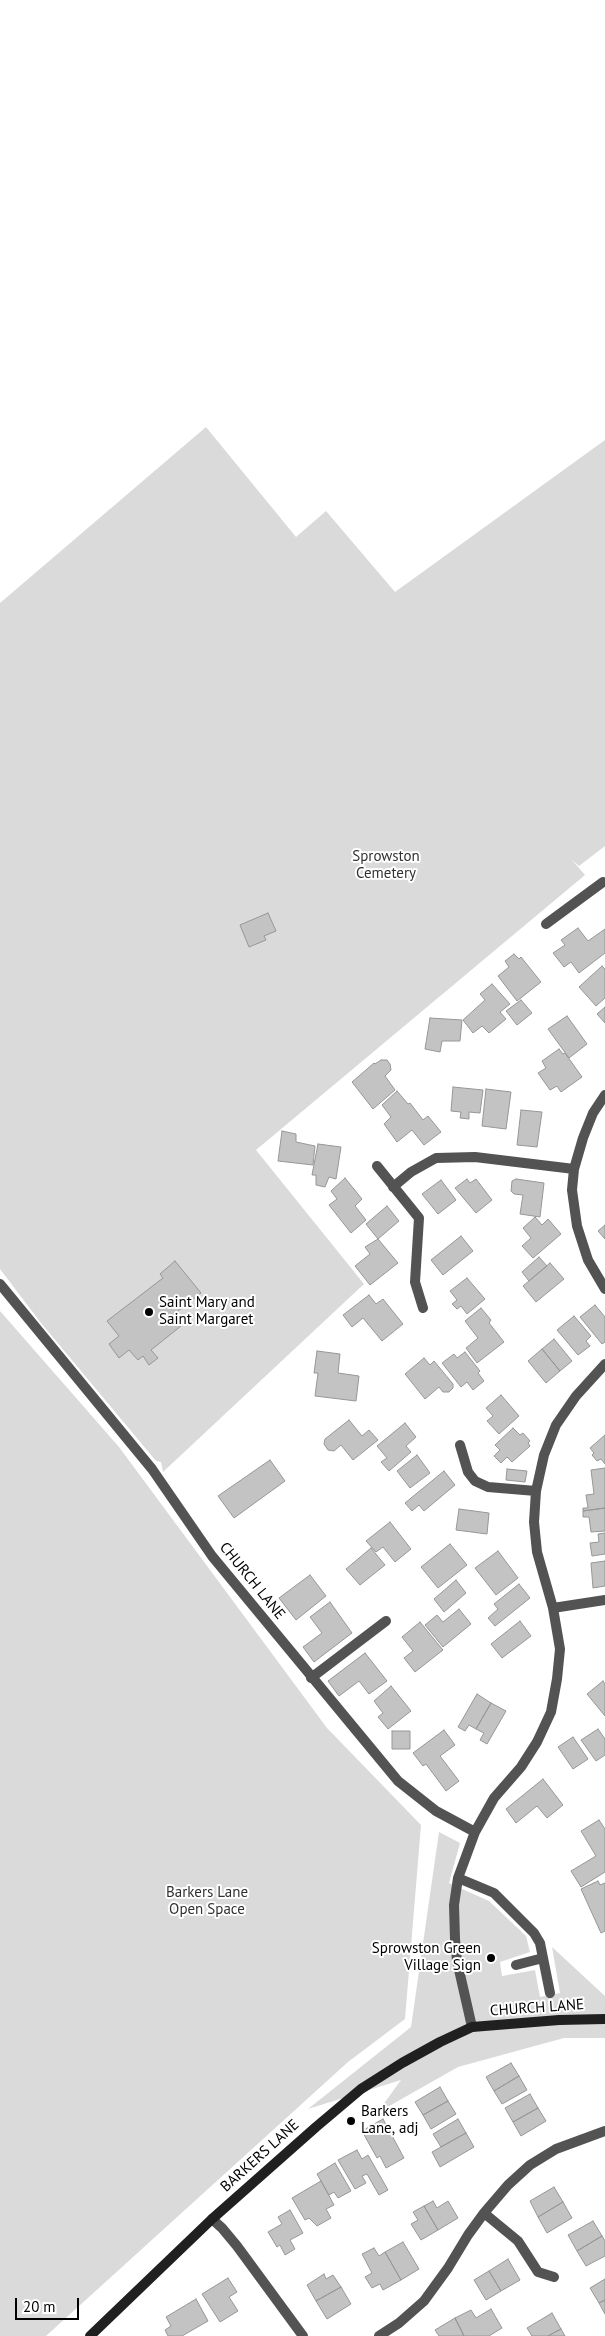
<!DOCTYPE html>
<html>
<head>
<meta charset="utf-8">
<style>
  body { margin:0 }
  #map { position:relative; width:605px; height:2336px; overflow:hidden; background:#fff; font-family:"PT Sans",sans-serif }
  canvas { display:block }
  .scale { position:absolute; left:15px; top:2298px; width:64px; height:22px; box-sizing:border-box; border:2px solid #000; border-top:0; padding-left:6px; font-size:15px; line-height:18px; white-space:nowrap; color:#000; -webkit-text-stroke:4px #fff; paint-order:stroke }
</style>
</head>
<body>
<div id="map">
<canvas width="605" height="2336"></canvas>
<div class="scale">20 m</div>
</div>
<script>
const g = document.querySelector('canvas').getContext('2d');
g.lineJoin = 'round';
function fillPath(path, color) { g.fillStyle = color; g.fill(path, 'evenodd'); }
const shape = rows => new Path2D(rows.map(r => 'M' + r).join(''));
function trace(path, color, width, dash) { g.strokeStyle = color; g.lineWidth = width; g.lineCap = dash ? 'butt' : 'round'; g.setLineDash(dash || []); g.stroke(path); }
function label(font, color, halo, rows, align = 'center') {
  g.font = font + ' "PT Sans",sans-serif'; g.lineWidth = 4; g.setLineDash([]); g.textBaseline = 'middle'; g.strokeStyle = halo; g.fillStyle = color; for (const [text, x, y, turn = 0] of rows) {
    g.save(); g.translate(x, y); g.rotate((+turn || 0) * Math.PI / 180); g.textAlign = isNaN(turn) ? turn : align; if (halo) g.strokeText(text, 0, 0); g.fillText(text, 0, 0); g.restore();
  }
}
fillPath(shape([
  [206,427,296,537,326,511,395,592,605,440,605,846,579,866,572,860,585,875,256,1150,364,1284,163,1472,161,1462,156,1461,41,1323,0,1269,0,603],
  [0,1311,119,1447,327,1728,421,1825,405,2019,348,2062,46,2336,0,2336],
  [439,1832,460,1843,449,1883,489,1901,526,1936,530,1952,500,1962,502,1976,535,1970,540,1997,560,1993,552,1947,605,1996,605,2038,564,2038,458,2067,377,2113,401,2080,308,2109,411,2027]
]), '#dadada');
const building = shape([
  [268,913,276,931,264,936,266,940,249,947,240,925,268,913],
  [578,928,588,941,605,929,605,953,579,973,571,962,564,967,553,953,565,945,561,940,578,928],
  [514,954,519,959,521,957,541,982,517,1001,498,976,509,967,505,961,514,954],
  [602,966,605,969,605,998,596,1006,579,987,602,966],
  [492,984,510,1004,500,1012,506,1019,489,1033,482,1026,473,1033,463,1020,485,1000,480,994,492,984],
  [521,1000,532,1013,517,1025,506,1011,521,1000],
  [605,1007,605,1023,597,1014,605,1007],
  [567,1016,587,1044,569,1058,548,1029,567,1016],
  [430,1018,462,1020,460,1041,442,1041,440,1052,425,1049,430,1018],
  [559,1049,563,1054,565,1053,582,1077,561,1092,557,1086,550,1090,538,1073,546,1068,542,1061,559,1049],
  [381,1060,387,1060,390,1064,391,1070,385,1076,395,1090,373,1109,352,1082,374,1063,375,1064,381,1060],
  [453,1087,483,1090,480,1113,469,1112,469,1119,460,1118,461,1112,451,1111,453,1087],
  [486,1089,511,1092,506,1129,482,1126,486,1089],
  [397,1091,408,1104,410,1103,423,1120,428,1116,441,1132,424,1145,412,1130,397,1142,384,1124,391,1117,382,1105,397,1091],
  [521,1110,542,1112,537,1147,517,1145,521,1110],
  [282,1131,296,1134,296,1142,315,1146,313,1165,278,1161,282,1131],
  [318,1144,341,1147,336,1179,329,1177,325,1187,316,1185,316,1175,312,1175,318,1144],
  [345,1178,362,1199,355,1206,366,1220,351,1233,329,1205,337,1199,331,1191,345,1178],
  [467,1179,470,1183,476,1179,492,1200,476,1213,455,1188,467,1179],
  [516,1179,544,1183,540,1217,520,1214,523,1195,514,1194,511,1191,512,1181,516,1179],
  [441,1180,456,1200,438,1214,422,1194,441,1180],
  [387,1206,399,1221,378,1239,366,1224,387,1206],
  [535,1217,542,1225,548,1219,561,1234,533,1258,522,1246,531,1238,523,1228,535,1217],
  [605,1225,605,1239,598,1231,605,1225],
  [461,1236,473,1251,443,1275,431,1260,461,1236],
  [378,1239,398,1263,370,1285,355,1266,370,1254,365,1247,378,1239],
  [539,1257,547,1266,529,1281,522,1272,539,1257],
  [175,1261,201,1293,173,1315,181,1326,151,1350,158,1358,149,1365,143,1356,138,1360,129,1350,119,1358,109,1344,119,1336,107,1321,163,1278,160,1274,175,1261],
  [550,1263,564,1279,536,1302,523,1286,550,1263],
  [467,1278,485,1299,467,1314,461,1306,457,1309,452,1304,457,1300,450,1291,467,1278],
  [369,1295,376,1304,383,1299,403,1324,382,1341,363,1318,352,1327,343,1315,369,1295],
  [595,1305,605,1317,605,1342,602,1344,580,1317,595,1305],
  [481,1308,491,1320,489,1323,504,1342,477,1363,466,1348,478,1338,465,1321,481,1308],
  [574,1316,591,1336,586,1341,590,1346,578,1355,557,1330,574,1316],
  [554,1339,572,1361,560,1371,542,1349,554,1339],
  [542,1349,560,1371,546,1383,528,1361,542,1349],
  [317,1351,340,1354,338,1373,359,1376,356,1401,315,1396,318,1373,314,1373,317,1351],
  [465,1352,480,1371,478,1373,484,1381,473,1390,467,1382,461,1387,442,1363,454,1354,457,1358,465,1352],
  [424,1358,430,1365,434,1361,453,1384,453,1388,449,1392,443,1392,439,1387,425,1399,405,1374,424,1358],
  [501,1395,519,1416,499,1434,487,1421,493,1416,486,1408,501,1395],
  [349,1420,362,1436,369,1430,378,1440,353,1460,341,1445,334,1451,328,1450,324,1444,325,1439,349,1420],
  [405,1423,416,1437,406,1446,411,1452,389,1471,381,1462,387,1458,377,1446,405,1423],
  [513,1428,520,1435,523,1433,530,1441,528,1443,530,1446,512,1462,507,1457,501,1463,494,1456,500,1450,495,1445,513,1428],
  [605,1435,605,1464,601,1459,597,1461,592,1455,594,1453,590,1448,605,1435],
  [417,1455,430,1473,410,1488,397,1471,417,1455],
  [270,1460,285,1481,234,1518,218,1496,270,1460],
  [605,1468,605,1508,583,1511,583,1508,588,1508,586,1495,594,1494,591,1470,605,1468],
  [507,1469,527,1471,525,1482,506,1480,507,1469],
  [444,1471,455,1485,424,1511,419,1505,412,1511,405,1503,444,1471],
  [605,1508,605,1531,591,1532,589,1517,583,1517,583,1511,605,1508],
  [459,1509,489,1513,487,1534,456,1530,459,1509],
  [390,1522,411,1549,395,1562,383,1547,376,1552,366,1541,390,1522],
  [605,1533,605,1554,592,1556,590,1543,599,1542,598,1534,605,1533],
  [450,1544,467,1565,438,1588,421,1567,450,1544],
  [371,1548,385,1565,360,1585,346,1569,371,1548],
  [498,1551,518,1578,496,1595,475,1568,498,1551],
  [605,1561,605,1586,593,1588,591,1563,605,1561],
  [310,1575,326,1596,296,1620,279,1598,310,1575],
  [456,1580,466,1593,444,1612,434,1599,456,1580],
  [519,1584,530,1598,495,1626,488,1618,498,1609,494,1604,519,1584],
  [330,1602,352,1633,314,1662,303,1647,322,1633,310,1617,330,1602],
  [459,1609,471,1624,443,1647,425,1625,437,1615,443,1622,459,1609],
  [520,1621,531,1636,502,1658,491,1644,520,1621],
  [420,1622,443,1650,415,1672,404,1658,413,1651,402,1637,420,1622],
  [365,1653,387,1681,369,1694,359,1681,339,1696,328,1681,365,1653],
  [603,1681,605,1684,605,1716,587,1694,603,1681],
  [391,1686,411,1711,388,1729,378,1717,383,1713,374,1701,391,1686],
  [477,1694,491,1703,476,1729,469,1725,465,1731,458,1727,477,1694],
  [491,1703,506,1711,487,1744,480,1740,484,1733,476,1729,491,1703],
  [598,1729,605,1739,605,1755,596,1761,581,1740,598,1729],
  [444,1730,455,1745,440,1756,459,1781,446,1791,426,1764,423,1766,413,1753,444,1730],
  [392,1731,410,1731,410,1749,392,1749,392,1731],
  [573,1737,588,1759,573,1769,558,1747,573,1737],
  [543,1779,563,1805,547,1818,537,1806,516,1823,506,1809,543,1779],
  [599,1820,605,1829,605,1872,581,1887,571,1871,596,1856,581,1831,599,1820],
  [598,1881,600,1885,605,1883,605,1931,601,1933,581,1889,598,1881],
  [511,2063,519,2076,494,2091,486,2077,511,2063],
  [519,2076,527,2090,502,2104,494,2091,519,2076],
  [440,2087,448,2101,423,2115,415,2102,440,2087],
  [530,2094,538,2108,513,2122,505,2108,530,2094],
  [448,2101,456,2114,431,2129,423,2115,448,2101],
  [538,2108,546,2121,521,2136,513,2122,538,2108],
  [383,2119,404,2158,386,2168,380,2156,377,2158,362,2131,383,2119],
  [458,2119,466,2133,441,2147,433,2134,458,2119],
  [466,2133,474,2147,440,2167,432,2152,466,2133],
  [357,2150,362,2159,368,2155,388,2190,379,2195,367,2174,362,2176,366,2183,355,2189,338,2160,357,2150],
  [335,2163,351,2191,338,2198,334,2192,329,2195,317,2174,335,2163],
  [321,2181,334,2205,326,2209,331,2218,317,2226,309,2218,305,2220,292,2198,321,2181],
  [554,2187,563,2202,538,2217,530,2201,554,2187],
  [433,2201,437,2208,448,2201,458,2218,438,2230,424,2206,433,2201],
  [563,2202,572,2218,547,2233,538,2217,563,2202],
  [424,2206,438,2230,421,2240,411,2224,418,2220,413,2212,424,2206],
  [290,2210,303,2233,290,2240,295,2249,285,2255,280,2245,277,2247,268,2232,282,2224,278,2217,290,2210],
  [593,2221,602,2236,577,2251,568,2235,593,2221],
  [602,2236,605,2241,605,2256,586,2266,577,2251,602,2236],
  [403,2242,419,2269,401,2280,385,2252,403,2242],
  [374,2248,379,2256,385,2252,401,2280,383,2290,380,2284,372,2288,365,2277,372,2273,362,2254,374,2248],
  [508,2259,520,2280,501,2291,489,2271,508,2259],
  [489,2271,501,2291,486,2300,474,2280,489,2271],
  [324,2274,326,2279,333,2275,341,2287,316,2301,307,2285,324,2274],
  [228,2278,237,2292,229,2297,238,2311,220,2322,202,2294,228,2278],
  [605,2279,605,2300,599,2303,590,2288,605,2279],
  [341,2287,351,2304,327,2319,316,2301,341,2287],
  [196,2299,208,2321,182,2336,168,2336,165,2330,171,2326,166,2317,196,2299],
  [605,2300,605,2314,599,2303,605,2300],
  [491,2309,502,2328,489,2336,464,2336,455,2318,471,2310,476,2318,491,2309],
  [552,2313,561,2329,548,2336,532,2336,527,2328,552,2313],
  [455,2318,464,2336,439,2336,435,2330,455,2318],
  [561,2329,565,2336,548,2336,561,2329]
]);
fillPath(building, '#c3c3c3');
trace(building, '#979797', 1);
trace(shape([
  [546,924,603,882],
  [605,1095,593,1113,583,1138,574,1169,572,1190,577,1226,588,1260,605,1289],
  [377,1166,419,1218,415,1282,423,1308],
  [393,1187,411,1172,436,1158,475,1157,574,1169],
  [0,1284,152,1469,212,1556,398,1781,436,1811,475,1832],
  [460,1445,468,1472,475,1481,488,1487,536,1491],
  [553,1608,605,1600],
  [311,1678,386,1621],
  [458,1878,494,1893,534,1933,540,1943,550,1993],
  [516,1965,543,1958],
  [472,2027,457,1961,455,1939,454,1905,458,1878,475,1832,494,1798,521,1767,537,1742,551,1712,557,1679,560,1649,553,1608,537,1552,534,1522,536,1491,544,1455,556,1425,576,1396,605,1364],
  [484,2213,518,2241,538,2272,554,2277],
  [212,2219,222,2228,237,2246,303,2336],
  [379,2336,399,2323,424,2301,448,2268,468,2235,484,2213,508,2185,530,2165,556,2149,605,2131]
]), '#535353', 10);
trace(shape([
  [90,2336,212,2219,316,2127,361,2089,402,2063,440,2042,472,2027,559,2020,605,2019]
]), '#202020', 10);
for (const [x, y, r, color] of [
  [149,1312,5,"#000"],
  [491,1958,5,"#000"],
  [351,2121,5,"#000"]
]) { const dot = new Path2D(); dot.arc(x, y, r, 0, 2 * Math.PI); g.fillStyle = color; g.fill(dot); trace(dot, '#fff', 2); }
label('15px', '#313131', '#fff', [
  ["Sprowston",386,857],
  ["Cemetery",386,874],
  ["Barkers Lane",207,1893],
  ["Open Space",207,1910]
]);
label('15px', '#000', '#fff', [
  ["Saint Mary and",159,1303],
  ["Saint Margaret",159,1320],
  ["Sprowston Green",481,1949,"right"],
  ["Village Sign",481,1966,"right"],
  ["Barkers",361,2112],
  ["Lane, adj",361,2129]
], 'left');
label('15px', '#000', '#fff', [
  ["CHURCH LANE",252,1581,51],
  ["CHURCH LANE",537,2008,-4],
  ["BARKERS LANE",260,2156,-42]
]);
</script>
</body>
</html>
